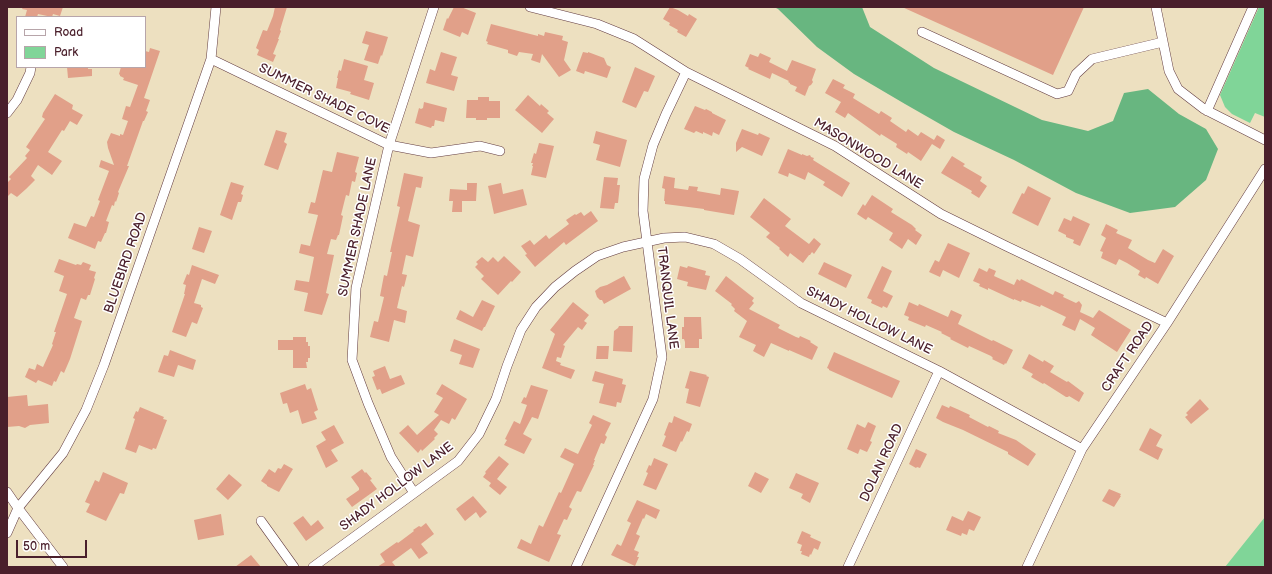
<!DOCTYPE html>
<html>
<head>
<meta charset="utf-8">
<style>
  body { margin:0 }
  #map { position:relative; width:1272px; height:574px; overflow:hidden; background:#ede0c0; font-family:"Balsamiq Sans",sans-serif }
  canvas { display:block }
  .frame { position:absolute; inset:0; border:8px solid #4a1f2b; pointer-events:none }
  .legend { position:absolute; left:16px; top:16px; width:130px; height:52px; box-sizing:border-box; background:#fff; border:1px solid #b7a5aa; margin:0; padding:5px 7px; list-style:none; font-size:12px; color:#4a1f2b }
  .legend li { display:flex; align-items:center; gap:8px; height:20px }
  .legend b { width:20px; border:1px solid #b7a5aa }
  .scale { position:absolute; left:16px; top:540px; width:71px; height:18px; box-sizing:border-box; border:2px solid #4a1f2b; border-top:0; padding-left:5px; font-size:12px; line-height:14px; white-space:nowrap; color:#4a1f2b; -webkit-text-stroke:3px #fff; paint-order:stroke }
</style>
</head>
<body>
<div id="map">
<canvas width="1272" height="574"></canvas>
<div class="frame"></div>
<ul class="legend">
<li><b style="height:5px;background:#fff"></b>Road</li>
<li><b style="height:11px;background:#80d598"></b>Park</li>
</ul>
<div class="scale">50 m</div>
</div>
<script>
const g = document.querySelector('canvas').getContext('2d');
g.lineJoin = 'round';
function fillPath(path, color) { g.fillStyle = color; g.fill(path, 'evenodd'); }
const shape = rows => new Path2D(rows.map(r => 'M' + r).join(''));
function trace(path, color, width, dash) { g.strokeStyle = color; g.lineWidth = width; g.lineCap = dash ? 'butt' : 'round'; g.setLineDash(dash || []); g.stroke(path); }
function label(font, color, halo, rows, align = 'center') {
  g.font = font + ' "Balsamiq Sans",sans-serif'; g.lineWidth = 3; g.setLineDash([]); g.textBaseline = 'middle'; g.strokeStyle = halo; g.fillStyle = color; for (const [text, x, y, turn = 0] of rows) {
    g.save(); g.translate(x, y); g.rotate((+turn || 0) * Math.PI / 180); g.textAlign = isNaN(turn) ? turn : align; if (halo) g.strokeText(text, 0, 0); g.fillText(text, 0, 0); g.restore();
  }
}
fillPath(shape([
  [1259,7,1265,7,1265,117,1255,113,1250,123,1232,114,1225,107,1220,95],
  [1265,517,1265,567,1225,567]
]), '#80d598');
fillPath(shape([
  [774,7,862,7,870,27,934,68,1042,120,1088,131,1113,121,1124,93,1148,89,1179,114,1206,129,1218,149,1206,180,1175,207,1130,213,1076,193,1014,160,954,132,905,104,854,74,817,47,778,9]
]), '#68b680');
fillPath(shape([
  [23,7,63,7,60,16,53,14,52,17,38,14,37,17,25,17,27,10,22,9],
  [275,7,287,7,280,30,281,31,278,39,279,39,273,54,276,55,273,62,257,55,259,50,256,48,263,30,267,31,273,16],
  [454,7,461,7,476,13,468,35,462,32,460,37,443,30,447,18,448,19],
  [670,7,678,10,688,16,689,14,697,19,686,37,677,32,678,30,669,25,670,23,663,19],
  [902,7,1084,7,1053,75],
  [491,24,538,36,538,34,544,36,545,32,563,36,562,40,568,42,564,60,571,70,559,77,542,54,540,63,531,60,533,54,519,52,517,56,508,53,508,50,487,44,488,42,486,41],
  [366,31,388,37,382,56,381,55,378,64,364,60,369,45,362,43],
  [150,48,160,51,144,98,150,100,146,111,148,112,144,121,143,121,127,166,129,166,118,192,119,193,116,202,115,201,114,206,112,205,106,221,109,222,106,233,105,233,101,242,98,241,95,249,68,238,74,223,86,227,91,216,94,217,100,201,98,200,109,171,99,167,101,160,114,165,108,148,107,142,111,133,120,136,120,134,123,135,128,121,122,119,126,106,130,107,138,85,123,80,124,78,120,76,120,75,119,74,121,67,145,67,145,51,149,52],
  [441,52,457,57,451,75,458,77,454,91,426,83,430,69,435,71],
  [583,52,588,53,588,52,604,58,607,65,611,67,607,78,585,71,584,74,576,71],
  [760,53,771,58,769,62,787,71,792,60,816,69,812,80,813,82,811,85,809,86,805,96,795,91,797,87,790,84,790,83,788,82,789,81,772,73,770,79,748,69,749,68,745,66,750,54,758,57],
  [344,59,368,66,364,80,374,83,369,100,350,94,351,92,336,88,338,78,337,78,339,70,341,71],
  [67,67,88,67,88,69,92,69,92,76,68,78],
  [635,67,655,76,648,92,644,91,636,108,622,102],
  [833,79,845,85,843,88,855,94,853,98,879,114,881,111,892,118,890,121,906,132,908,129,918,136,921,132,934,140,937,135,945,140,940,149,932,144,921,161,908,152,907,154,896,147,897,144,881,134,880,136,848,113,845,118,835,112,841,102,825,93],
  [55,94,73,105,72,109,83,115,77,125,70,121,64,131,62,130,48,152,62,161,52,175,38,165,31,176,35,180,26,189,17,197,11,193,7,197,7,183,11,179,9,177,27,158,25,156,30,150,26,147,45,119,42,117,43,113],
  [528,95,540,106,541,104,549,111,547,113,554,119,542,133,515,110],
  [478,97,489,97,489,101,500,101,500,118,487,118,487,120,476,120,476,118,466,118,467,100,478,100],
  [424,102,447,108,444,122,435,120,434,126,432,126,431,128,415,123,419,108,421,109,423,108],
  [695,106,705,110,706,109,712,112,712,113,726,120,719,135,713,132,712,136,703,132,703,134,696,131,694,133,684,129],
  [742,129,758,135,759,133,770,138,762,156,742,147,736,152,736,143],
  [276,130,287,133,284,142,287,144,278,170,264,165],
  [596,131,627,140,620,167,596,160,600,145,593,143],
  [539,143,554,146,546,178,531,175,533,166,532,166,533,163,531,163,534,153,536,154],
  [788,149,802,155,802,154,807,156,810,155,811,157,814,158,813,160,850,183,842,197,823,185,825,182,808,172,805,180,789,173,788,177,778,173],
  [337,152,359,157,355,172,357,173,355,182,352,181,349,196,346,195,341,215,343,216,339,235,338,235,336,240,331,239,327,254,334,255,326,293,329,294,322,315,304,311,308,293,294,290,296,280,309,282,314,257,299,253,301,244,310,246,318,215,308,213,311,202,315,203,323,170,332,172],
  [952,156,965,164,963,166,982,177,980,181,987,186,979,198,971,193,972,191,941,173],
  [404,173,423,177,421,188,416,187,408,221,420,225,413,257,406,255,402,274,407,275,404,287,402,286,397,308,407,311,405,323,394,320,389,342,370,337,374,321,378,322,384,297,380,296,384,275,387,276,392,252,390,252,400,207,397,206],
  [664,176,675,178,674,188,688,190,689,186,698,187,697,191,720,195,721,188,739,191,734,215,704,210,704,209,665,204,665,201,664,201,665,189,662,188],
  [604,177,618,178,617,185,620,185,618,203,615,203,614,209,600,208],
  [231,182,244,186,241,194,243,195,241,202,238,202,232,220,220,215],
  [467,183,477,183,476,201,462,201,462,212,452,212,453,201,449,201,450,189,467,190],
  [501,183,503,194,523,189,527,205,494,214,488,186],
  [1028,186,1051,198,1038,226,1012,213,1022,193,1024,194],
  [872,195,893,209,891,212,912,225,916,229,915,230,922,235,916,245,908,239,902,249,889,240,893,233,868,217,866,220,857,214,863,204,865,206],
  [764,198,791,219,785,226,809,244,814,238,821,244,814,254,812,252,810,255,809,255,803,263,790,253,788,257,779,249,780,248,766,237,770,233,750,217],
  [591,211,598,221,566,245,564,242,535,267,525,255,527,254,521,246,530,240,534,245,546,235,549,239,569,224,566,220,575,214,576,215,581,212,584,216],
  [1073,216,1090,224,1080,246,1073,243,1074,240,1066,237,1066,235,1058,231,1064,218,1071,221],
  [1106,224,1118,230,1116,233,1132,240,1128,248,1148,260,1155,263,1163,249,1174,256,1158,284,1146,277,1145,279,1138,275,1140,271,1127,263,1119,259,1116,265,1101,258,1103,252,1100,251,1106,238,1101,235],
  [199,227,212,231,204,253,192,249],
  [948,243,970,253,959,278,943,270,940,277,929,272,935,260,939,262],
  [504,256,521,272,512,282,511,281,498,295,481,279,484,276,475,267,478,264,476,262,482,257,488,262,493,257,498,262],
  [59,259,76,265,77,264,81,265,83,262,91,265,89,270,96,272,94,278,95,279,90,295,88,295,86,300,81,298,74,318,82,321,70,359,64,373,61,371,56,382,54,381,52,386,38,380,36,383,25,377,29,368,35,370,37,364,43,367,53,345,52,344,56,332,54,332,67,294,59,291,64,276,54,272],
  [824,262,852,275,846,288,818,274],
  [192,265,219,275,215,284,202,279,194,303,201,305,201,307,203,308,197,324,192,322,186,337,172,332,185,294,184,294,186,285,183,284,187,274,189,275],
  [680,266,687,268,688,266,706,271,705,275,710,276,706,290,687,286,688,282,677,279],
  [882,266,892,271,883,291,893,296,887,308,883,306,882,308,871,303,872,300,867,298],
  [979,268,987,272,989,268,996,271,994,276,1014,285,1017,279,1020,281,1021,279,1053,295,1055,291,1064,295,1063,297,1076,303,1079,301,1082,305,1080,312,1093,318,1099,310,1131,330,1117,352,1091,335,1095,328,1080,319,1075,331,1062,325,1066,317,1041,305,1040,307,1022,300,1021,302,1014,299,1014,300,988,288,988,290,979,286,980,284,973,281],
  [624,276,631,289,604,304,602,300,600,300,597,297,595,291,600,287,607,285],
  [726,276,754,298,752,301,754,303,749,309,780,325,778,328,796,337,799,338,800,336,811,341,810,342,818,347,812,360,789,350,789,351,771,343,764,357,753,351,756,345,739,337,747,321,734,311,735,309,731,305,732,304,715,291],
  [482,300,495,306,485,327,484,327,482,331,456,319,460,310,473,317],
  [573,302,589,315,584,321,587,323,582,330,578,327,563,345,565,346,561,358,557,357,556,361,561,363,560,365,575,370,571,379,542,368,555,334,550,330],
  [909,302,918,306,919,304,948,317,951,310,962,315,958,324,992,341,993,340,1013,350,1006,364,1005,363,1004,365,992,359,993,358,991,356,969,346,968,348,950,339,951,338,941,333,942,332,926,325,925,327,908,320,909,317,904,315],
  [684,317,701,317,702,339,699,339,699,348,685,348,685,342,684,339,682,339,682,327,684,327],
  [619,326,633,326,632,352,613,351,614,331,618,328],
  [293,337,306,337,306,342,308,342,308,346,310,346,310,358,308,358,308,362,306,362,307,368,293,368,293,350,278,350,278,340,293,340],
  [454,339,480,349,473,368,459,364,462,355,450,351],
  [597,346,609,346,608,359,596,359],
  [170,350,196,360,193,370,178,365,174,377,158,372,164,355,168,356],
  [834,352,900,381,892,398,829,370,829,369,827,368],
  [1029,354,1043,362,1044,360,1054,366,1050,372,1067,382,1068,381,1084,393,1079,402,1069,396,1068,397,1066,397,1044,383,1043,384,1031,377,1033,374,1022,368],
  [385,366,390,379,401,375,405,384,382,394,380,389,377,390,372,377,375,376,373,371],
  [595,371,623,379,622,384,626,385,621,403,617,402,616,407,599,403,604,384,592,381],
  [690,371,707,375,706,376,709,377,700,407,686,403,689,389,685,388],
  [305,384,307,390,311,388,318,410,314,412,317,419,302,424,298,410,290,413,287,403,283,404,280,393],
  [442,384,467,399,455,420,452,418,449,424,441,420,434,430,438,434,434,438,435,439,422,451,421,449,418,453,399,433,408,425,417,435,439,415,434,412,443,398,436,394],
  [531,385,548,390,538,419,532,417,523,434,532,439,524,454,504,445,507,440,505,439,514,421,520,424,527,405,521,403,524,397,526,398],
  [27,395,28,406,48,404,49,423,30,425,25,428,19,426,7,427,7,397],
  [1200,399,1209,409,1191,424,1185,417,1188,415,1186,413],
  [942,405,949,408,950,406,957,409,970,415,969,417,988,427,989,426,999,431,998,433,1016,440,1036,454,1028,466,1008,454,1008,452,963,430,943,422,936,418],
  [140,407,164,417,163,419,167,420,156,449,153,448,152,450,139,445,136,453,125,449,135,419,133,418,136,411,138,412],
  [593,415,611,423,605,435,607,437,604,444,601,443,594,460,595,460,593,465,594,465,581,492,577,491,569,507,572,509,567,520,564,519,557,534,561,535,549,562,517,548,521,539,531,544,539,525,543,527,559,492,561,493,574,464,560,457,565,448,578,454,592,425,589,423],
  [674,416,692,424,689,432,687,431,682,442,681,441,676,452,662,446,666,436,664,435,669,422,672,423],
  [868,422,876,426,870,441,872,442,867,452,860,449,858,454,847,449,857,424,865,428],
  [334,425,344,443,331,450,338,461,326,468,316,446,326,440,321,432],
  [1150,428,1162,435,1156,446,1163,449,1158,460,1139,450],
  [916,449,927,454,920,468,917,467,916,468,909,464],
  [499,456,509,464,497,479,507,487,500,495,489,486,491,483,483,477,486,473,485,472],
  [654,458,668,464,656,490,643,485,648,473,646,472,649,465,651,466],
  [284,464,293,469,279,492,267,486,267,485,261,481,269,469,275,473,278,468,281,469],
  [362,469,365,473,366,472,372,479,370,480,377,489,352,507,346,499,359,490,359,488,351,477],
  [103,472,128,483,124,494,120,493,106,521,86,512,90,504,85,502,95,480,99,482],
  [755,472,769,479,761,493,748,486],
  [796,473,819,483,810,503,801,498,803,494,789,488],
  [229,474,242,485,228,500,216,489],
  [1109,489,1121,494,1120,496,1121,496,1114,507,1102,501],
  [473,496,487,512,480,518,476,512,465,521,456,509],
  [637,500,660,510,656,519,646,514,644,519,643,518,636,534,640,536,634,550,639,552,637,557,639,557,635,566,611,555,617,544,621,546,631,523,627,521],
  [968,511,981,517,974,531,969,529,967,535,962,533,961,536,946,530,952,516,963,521],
  [221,514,224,535,198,540,194,520],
  [303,516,311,526,318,520,324,528,306,541,293,523],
  [426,523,434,534,421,544,428,553,419,559,411,548,392,562,396,567,377,567,385,562,380,554,397,542,398,543,414,531,413,530,419,526,421,527],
  [802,531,811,535,810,537,821,542,818,550,814,548,811,555,810,554,809,557,801,554,802,551,800,551,802,545,797,543],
  [251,555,261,567,235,567]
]), '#e1a089');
const minor = shape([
  [530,7,597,24,634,39,686,72,835,146,941,214,1006,246,1167,323],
  [1156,7,1169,71,1178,89,1204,109,1265,140],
  [922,32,1057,94,1068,91,1076,74,1092,59,1163,42],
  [211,59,389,145,431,153,480,146,500,151],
  [1207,111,1253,7],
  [7,113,17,100,30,73,31,67],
  [7,492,18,508,63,567],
  [414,493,391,457,368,403,352,360,356,288,389,145,434,7],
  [261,521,294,567],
  [7,533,18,508,63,453,86,410,104,365,211,59,216,7],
  [313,567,458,461,479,434,496,399,507,366,521,330,536,307,555,287,575,271,597,256,623,247,664,238,685,237,714,244,740,259,801,303,939,371,1082,449],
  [576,567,653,399,662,357,643,211,644,179,653,145,666,114,686,72],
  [848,567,939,371],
  [1027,567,1082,449,1167,323,1265,169]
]);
trace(minor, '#623c41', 10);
trace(minor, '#fff', 9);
label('13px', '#4a1f2b', '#fff', [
  ["SUMMER SHADE COVE",324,99,26],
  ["MASONWOOD LANE",868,154,31],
  ["SUMMER SHADE LANE",358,227,-78],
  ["BLUEBIRD ROAD",126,263,-71],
  ["TRANQUIL LANE",667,298,83],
  ["SHADY HOLLOW LANE",869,321,26],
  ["CRAFT ROAD",1128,357,-56],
  ["DOLAN ROAD",882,463,-65],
  ["SHADY HOLLOW LANE",397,487,-37]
]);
</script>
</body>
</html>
